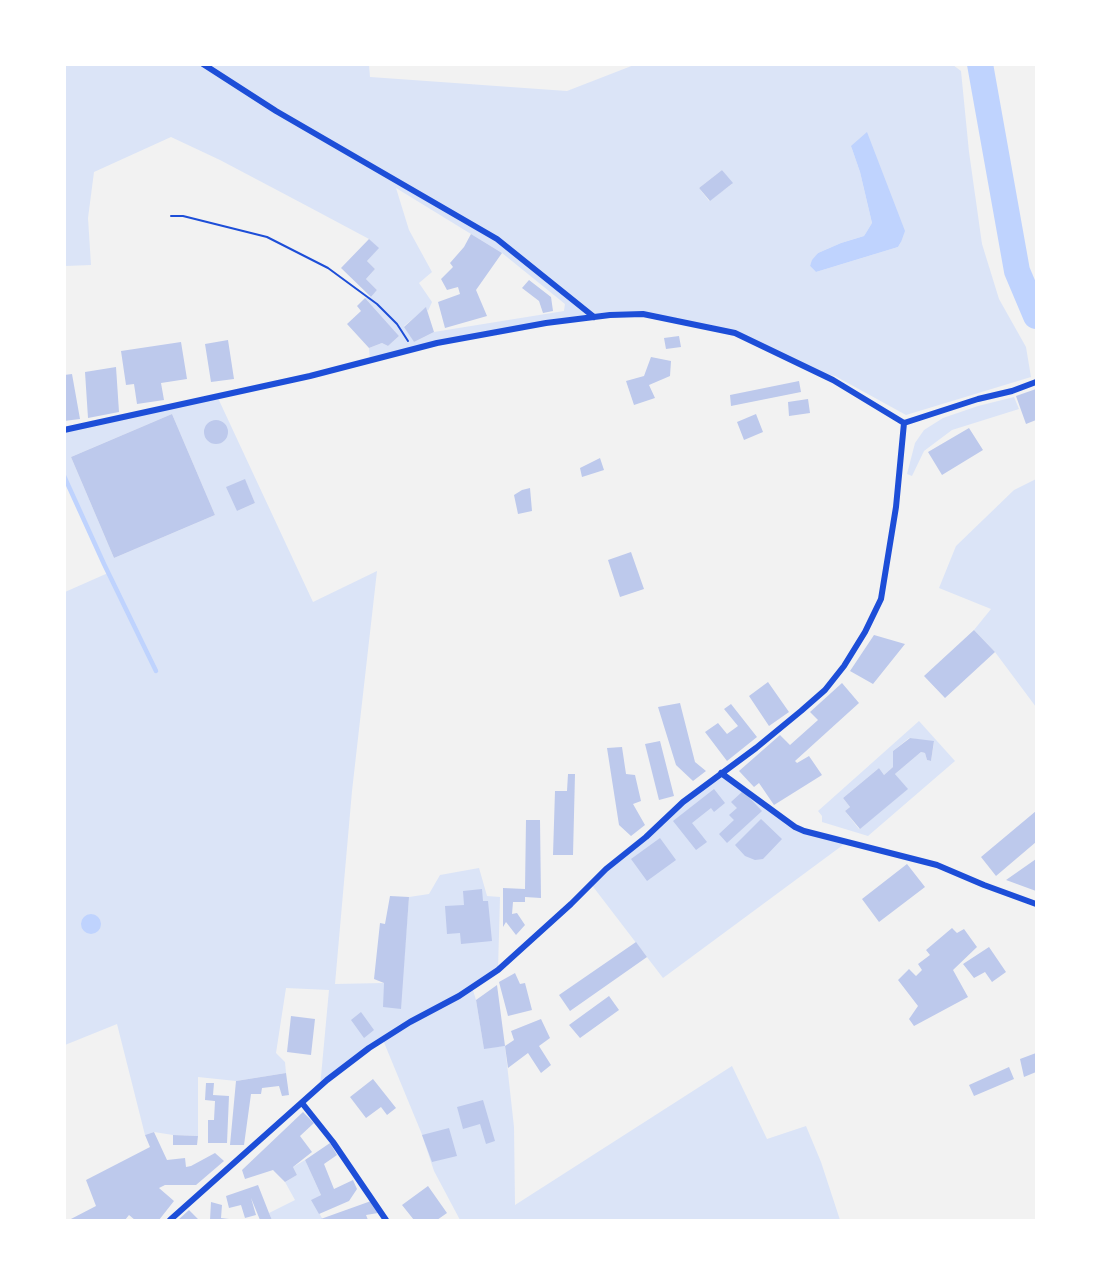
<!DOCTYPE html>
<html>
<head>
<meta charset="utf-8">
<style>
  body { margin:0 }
  #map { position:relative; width:1101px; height:1285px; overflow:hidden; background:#f2f2f2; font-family:"Exo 2",sans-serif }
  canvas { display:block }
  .frame { position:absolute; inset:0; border:66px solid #fff; pointer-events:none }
</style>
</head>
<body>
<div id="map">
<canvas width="1101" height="1285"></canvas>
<div class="frame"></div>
</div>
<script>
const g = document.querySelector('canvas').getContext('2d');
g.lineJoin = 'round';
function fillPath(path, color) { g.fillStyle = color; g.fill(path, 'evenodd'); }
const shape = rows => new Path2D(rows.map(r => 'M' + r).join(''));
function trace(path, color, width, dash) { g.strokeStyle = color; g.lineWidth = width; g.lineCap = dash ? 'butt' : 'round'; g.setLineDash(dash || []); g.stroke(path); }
fillPath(shape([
  [65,65,369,65,370,77,567,91,634,65,953,65,961,71,969,152,982,244,999,299,1026,347,1031,377,906,415,835,376,820,373,735,333,643,314,610,315,437,343,370,360,369,348,382,343,388,346,399,336,365,298,371,297,377,290,366,279,375,269,367,261,378,248,369,239,309,207,220,160,171,137,94,172,88,218,91,265,65,266],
  [851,146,901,242,898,247,816,272,810,266,818,253,841,243,864,236,872,223,860,172],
  [722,170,732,184,709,201,699,188],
  [396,188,502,253,565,304,564,311,434,332,414,342,404,326,426,308,428,311,432,302,419,283,432,272,409,230],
  [217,396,313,602,377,571,352,791,335,984,384,983,400,1009,409,897,429,894,440,875,479,868,487,896,500,897,498,970,472,987,476,1000,484,1048,505,1046,514,1127,515,1205,732,1066,767,1139,806,1126,821,1162,840,1220,460,1220,434,1171,421,1132,383,1040,320,1087,329,990,286,988,276,1053,285,1062,286,1073,236,1081,198,1077,198,1136,173,1135,154,1132,145,1135,117,1024,65,1045,65,592,108,573,65,480,65,430],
  [172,414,215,515,114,558,71,457],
  [245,480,255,503,237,511],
  [1014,397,1019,409,952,430,924,451,912,476,907,474,915,443,924,430,943,418,978,406],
  [1036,479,1036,707,995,652,974,630,991,609,939,588,956,546,1014,490],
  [919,721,955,761,868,836,822,822,822,816,818,811],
  [909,738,934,742,931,761,927,760,925,753,921,752,895,774,907,789,859,829,845,811,850,807,843,798,879,768,884,775,893,767,893,751],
  [721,773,795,827,847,842,663,978,591,884],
  [305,1160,321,1195,312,1200,323,1220,272,1220,269,1213,295,1200,285,1182,297,1175,293,1167]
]), '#dbe4f7');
fillPath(shape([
  [867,132,905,231,901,242,898,247,816,272,810,266,812,260,818,253,841,243,864,236,872,223,860,172,851,146],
  '81 924a10 10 0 1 1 20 0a10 10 0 1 1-20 0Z'
]), '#bfd3fe');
trace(shape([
  [64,476,104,564,156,671]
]), '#bfd3fe', 4.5);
trace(shape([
  [980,64,1017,271,1036,316]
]), '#bfd3fe', 26);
fillPath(shape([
  [722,170,733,183,710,201,699,188],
  [471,234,502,253,476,290,487,316,445,328,438,302,460,294,458,287,447,290,441,279,453,267,450,263,464,247],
  [369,239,379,248,367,261,375,269,366,279,377,290,371,297,341,268],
  [529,280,551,297,553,311,543,313,539,301,522,288],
  [365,298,399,336,388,346,382,343,369,348,347,324,361,311,357,306],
  [426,307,434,332,414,342,404,327],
  [679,336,681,347,666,349,664,338],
  [228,340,234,379,211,382,205,344],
  [181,342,187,379,161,383,164,400,137,404,134,384,126,385,121,351],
  [651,357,671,361,670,376,649,385,655,398,634,405,626,381,644,376],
  [116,367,119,412,88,418,85,372],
  [72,374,80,419,64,421,64,375],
  [799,381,801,392,731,406,730,395],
  [1036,389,1036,420,1026,424,1016,396],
  [808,399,810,413,789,416,788,402],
  [172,414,215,515,114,558,71,457],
  [756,414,763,432,744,440,737,422],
  '204 432a12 12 0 1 1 24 0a12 12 0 1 1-24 0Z',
  [969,428,983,450,942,475,928,452],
  [600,458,604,470,582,477,580,468],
  [245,479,255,503,237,511,226,487],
  [530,488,532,511,518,514,514,495,522,490],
  [631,552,644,589,620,597,608,560],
  [974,630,995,652,945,698,924,676],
  [874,635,905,644,873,684,850,671],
  [768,682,789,712,769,726,749,696],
  [842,683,859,703,795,761,797,763,809,756,822,775,774,805,759,783,754,787,739,771,780,735,790,745,818,720,810,712],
  [680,703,695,762,706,771,693,781,676,765,658,707],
  [731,704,757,737,727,761,705,732,718,723,727,734,738,726,724,709],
  [910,738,934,741,931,761,927,760,925,753,921,752,895,774,908,789,860,829,845,811,850,807,843,798,879,768,884,775,893,767,893,751],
  [660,741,674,796,659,800,645,744],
  [622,747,626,774,635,775,641,801,633,804,645,825,631,836,619,825,607,748],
  [568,774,575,774,573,855,553,855,555,791,567,791],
  [714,789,725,803,714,812,711,808,692,823,707,842,696,850,673,821],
  [743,791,762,811,727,843,719,834,734,820,729,815,737,808,731,802],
  [1036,811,1036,842,996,876,981,857],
  [761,819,782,839,763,859,755,860,745,856,735,845],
  [526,820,540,820,541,898,525,897,525,902,513,902,512,914,517,913,525,925,516,935,506,922,503,927,503,888,525,889],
  [660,838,676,860,647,881,631,859],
  [1036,859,1036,891,1006,880],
  [907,864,925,887,879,922,862,899],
  [482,889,483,901,488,901,492,941,461,944,460,933,447,934,445,906,464,905,463,891],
  [390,896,409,897,401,1009,383,1007,384,983,374,979,380,923,385,924],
  [952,928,957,933,964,929,977,947,953,970,968,997,914,1026,909,1019,918,1006,898,980,909,969,916,976,922,970,918,964,930,955,926,950],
  [636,942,647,957,570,1011,559,995],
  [989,947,1006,972,992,982,985,972,974,978,963,964],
  [515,973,520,984,525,983,532,1010,508,1016,499,982],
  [497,985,505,1046,484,1049,476,1000],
  [609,996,619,1010,580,1038,569,1025],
  [361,1012,374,1030,364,1038,351,1020],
  [291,1016,315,1019,311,1055,287,1052],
  [541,1019,550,1038,539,1046,551,1065,541,1073,528,1053,508,1068,505,1046,514,1040,511,1031],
  [1036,1053,1036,1072,1024,1077,1020,1059],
  [1009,1067,1014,1079,974,1096,969,1085],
  [286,1073,289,1095,282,1096,279,1086,262,1088,261,1094,251,1094,244,1145,230,1145,236,1081],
  [373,1079,396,1108,387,1115,381,1107,366,1118,350,1097],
  [206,1083,214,1083,213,1095,229,1096,227,1143,208,1143,208,1120,214,1120,215,1101,205,1100],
  [483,1100,495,1141,486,1144,480,1124,463,1129,457,1107],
  [303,1112,314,1123,300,1136,312,1152,293,1167,297,1175,285,1182,273,1170,245,1179,242,1170],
  [449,1128,457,1156,432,1162,422,1135],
  [154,1132,167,1160,185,1158,186,1167,191,1166,215,1153,224,1161,196,1185,165,1185,159,1188,174,1201,159,1220,135,1220,129,1215,125,1220,69,1220,96,1206,86,1180,150,1147,145,1135],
  [173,1135,198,1136,197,1145,173,1145],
  [330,1143,337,1155,324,1164,334,1189,353,1180,357,1189,349,1201,319,1214,311,1200,321,1195,305,1160],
  [258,1185,269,1213,272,1220,260,1220,251,1198,256,1215,245,1218,241,1205,229,1208,226,1196],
  [428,1186,447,1213,437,1220,414,1220,402,1205],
  [371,1201,378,1213,366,1215,368,1220,318,1220],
  [211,1202,222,1205,221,1218,229,1219,229,1220,210,1220],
  [189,1210,199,1220,178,1220]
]), '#bdc9ec');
trace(shape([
  [171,216,183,216,267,237,328,268,377,304,397,324,408,341]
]), '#1d4ed8', 2);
trace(shape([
  [203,64,276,111,497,239,594,317],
  [904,423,978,399,1012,391,1036,382],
  [64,430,310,376,437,343,546,323,610,315,643,314,735,333,833,380,904,423],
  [721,773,795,827,804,831,937,865,984,885,1036,904],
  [302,1103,333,1142,386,1220],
  [170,1220,327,1080,369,1048,410,1022,459,996,498,970,571,904,606,869,646,837,683,802,756,748,801,711,825,690,844,666,865,632,881,599,896,507,904,423]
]), '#1d4ed8', 6);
</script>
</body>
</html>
